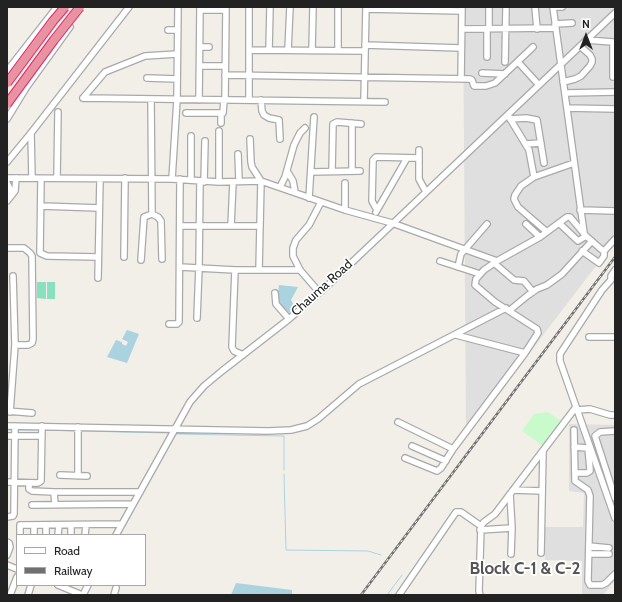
<!DOCTYPE html>
<html>
<head>
<meta charset="utf-8">
<style>
  body { margin:0 }
  #map { position:relative; width:622px; height:602px; overflow:hidden; background:#f2efe9; font-family:Cabin,sans-serif }
  canvas { display:block }
  .frame { position:absolute; inset:0; border:8px solid #222; pointer-events:none }
  .legend { position:absolute; left:16px; top:534px; width:130px; height:52px; box-sizing:border-box; background:#fff; border:1px solid #a7a7a7; margin:0; padding:5px 7px; list-style:none; font-size:12px; color:#222 }
  .legend li { display:flex; align-items:center; gap:8px; height:20px }
  .legend b { width:20px; border:1px solid #a7a7a7 }
  .north { position:absolute; left:566px; top:16px; width:40px; height:40px; -webkit-text-stroke:3px #fff; paint-order:stroke; rotate:0deg; font-size:11px; font-weight:700; line-height:16px; text-align:center; color:#222 }
  .north::after { content:''; display:block; margin:auto; width:14px; height:18px; background:#222; clip-path:polygon(50% 0,100% 100%,50% 72%,0 100%) }
</style>
</head>
<body>
<div id="map">
<canvas width="622" height="602"></canvas>
<div class="frame"></div>
<ul class="legend">
<li><b style="height:5px;background:#fff"></b>Road</li>
<li><b style="height:5px;background:#707070"></b>Railway</li>
</ul>
<div class="north">N</div>
</div>
<script>
const g = document.querySelector('canvas').getContext('2d');
g.lineJoin = 'round';
function fillPath(path, color) { g.fillStyle = color; g.fill(path, 'evenodd'); }
const shape = rows => new Path2D(rows.map(r => 'M' + r).join(''));
function trace(path, color, width, dash) { g.strokeStyle = color; g.lineWidth = width; g.lineCap = dash ? 'butt' : 'round'; g.setLineDash(dash || []); g.stroke(path); }
function label(font, color, halo, rows, align = 'center') {
  g.font = font + ' Cabin,sans-serif'; g.lineWidth = 3.5; g.setLineDash([]); g.textBaseline = 'middle'; g.strokeStyle = halo; g.fillStyle = color; for (const [text, x, y, turn = 0] of rows) {
    g.save(); g.translate(x, y); g.rotate((+turn || 0) * Math.PI / 180); g.textAlign = isNaN(turn) ? turn : align; if (halo) g.strokeText(text, 0, 0); g.fillText(text, 0, 0); g.restore();
  }
}
fillPath(shape([
  [463,7,615,7,615,241,466,436],
  [569,424,615,425,615,581,603,595,582,595,582,561,545,560,545,527,583,527,584,493,569,491]
]), '#e0dfdf');
fillPath(shape([
  [548,412,561,421,543,446,522,431,534,414]
]), '#c8facc');
fillPath(shape([
  [37,282,46,282,46,299,37,298],
  [47,282,55,282,55,299,47,299]
]), '#88e0be');
fillPath(shape([
  [279,285,298,287,291,300,295,307,289,313,277,301],
  [127,330,139,334,127,363,107,357,116,340,122,342,122,344,126,346,128,342,122,339],
  [236,583,292,590,292,595,231,595]
]), '#aad3df');
trace(shape([
  [7,430,12,430],
  [17,430,40,430],
  [44,430,76,431],
  [80,431,169,433],
  [176,434,284,436,284,470],
  [284,474,286,550,368,551,381,555],
  [387,595,402,575]
]), '#aad3df', 1);
const minor = shape([
  [535,7,537,29],
  [553,7,584,233],
  [553,7,562,7],
  [366,9,462,11],
  [200,10,225,10],
  [555,24,572,23],
  [462,29,556,28],
  [489,29,489,7],
  [168,30,178,30],
  [586,40,613,42,613,58,615,58],
  [365,45,461,48],
  [200,47,209,47],
  [249,50,365,51],
  [269,50,270,7],
  [288,50,290,7],
  [312,51,313,7],
  [338,51,338,7],
  [487,57,487,29],
  [505,62,506,7],
  [518,62,539,85],
  [200,66,225,66],
  [7,71,57,7],
  [482,73,505,74],
  [225,75,470,79,472,80,474,86,486,86,495,83,533,47],
  [613,77,613,58],
  [147,78,177,79],
  [461,79,462,7],
  [563,82,575,79,581,76,590,66,592,62,592,59,590,55,580,46],
  [565,93,615,92],
  [83,98,385,102],
  [83,98,105,72,145,56,177,54],
  [151,99,152,214,158,217,161,221,162,259],
  [199,100,200,7],
  [225,100,226,7],
  [249,100,249,7],
  [261,100,262,111,264,115,269,118,279,120,280,139],
  [364,101,366,7],
  [567,108,615,109],
  [186,113,223,113,224,100],
  [509,117,529,150,534,177],
  [7,119,26,88,70,27],
  [510,119,526,118,537,120,544,163],
  [221,123,221,113],
  [219,131,219,182],
  [31,133,32,178],
  [250,139,251,162,252,167,261,181,259,270],
  [526,144,541,143],
  [419,150,419,179,426,192],
  [238,154,239,181],
  [7,162,31,133,129,7],
  [287,171,293,181,295,192],
  [332,171,333,124,337,122,361,124],
  [352,171,352,123],
  [311,172,360,171],
  [7,178,172,179,219,182,261,181,345,210,392,223,497,261],
  [57,178,58,112],
  [41,179,40,253,47,256,98,257],
  [172,179,177,100,178,7],
  [191,180,191,136],
  [204,182,205,141],
  [7,183,10,189,7,194],
  [280,187,285,177,294,145,300,133,305,128],
  [309,198,314,117],
  [7,201,15,191,16,178],
  [41,206,99,208],
  [345,210,345,183],
  [377,210,372,201,373,160,376,157,419,158],
  [580,210,615,211],
  [376,212,407,158],
  [559,223,578,241,586,236],
  [526,224,540,237],
  [180,226,260,226],
  [231,226,233,182],
  [547,232,518,207,514,199,515,195,521,186,534,177,574,163],
  [7,248,24,248,30,253,32,256,33,339,32,343,28,345,15,345],
  [582,251,599,263,604,256,604,251],
  [124,257,125,178],
  [141,260,144,217,152,214],
  [440,261,480,274],
  [494,263,514,280,524,281,533,292],
  [180,267,235,270,300,270],
  [458,267,461,254,487,224],
  [235,270,232,347,234,351,243,355],
  [615,270,611,276,611,280,602,290,560,354,560,361,615,518],
  [98,278,100,179],
  [319,292,300,270,293,256,293,248,296,240,309,225,321,202],
  [275,293,276,304,289,319],
  [510,310,527,296,537,289,547,285,562,274,592,241],
  [197,318,199,267,200,181],
  [169,324,177,324,179,322,180,179],
  [456,335,525,353],
  [589,337,615,337],
  [577,410,590,409,610,415,615,415],
  [7,411,32,413],
  [10,412,15,345,13,276],
  [398,422,453,449,525,353,538,333,537,329,495,302,475,285,476,279,484,270,497,261,540,237,567,217,570,217,586,236,602,250,605,250,615,239],
  [7,426,268,431,291,430,307,426,318,419,359,384,506,308],
  [574,430,575,481,588,490,590,496,588,581,590,585,602,585,606,583,615,574],
  [615,431,600,432,595,436,615,498],
  [7,436,42,436],
  [412,446,446,461],
  [574,447,588,448,590,469,590,471,587,473,575,473],
  [405,458,437,471,441,468,453,449],
  [60,475,87,476],
  [78,476,78,427],
  [7,482,38,483,41,481,42,426],
  [29,483,29,489,32,491,54,492],
  [513,490,542,491],
  [510,494,512,528,511,554],
  [32,505,133,504],
  [55,505,54,492,140,492],
  [7,517,13,516,14,514,15,426],
  [46,525,46,535],
  [480,530,512,528],
  [20,535,20,525,21,525,122,524],
  [34,535,34,525],
  [58,535,59,525],
  [71,535,71,525],
  [85,535,86,525],
  [116,535,190,402,204,386,222,371,289,319,327,286,615,13],
  [7,542,9,543,10,547,7,555],
  [589,546,609,548],
  [541,553,543,451],
  [589,554,609,554],
  [7,565,17,569],
  [58,585,82,595],
  [10,595,17,577],
  [28,595,31,585],
  [83,595,88,585],
  [114,595,116,588],
  [399,595,456,512,461,512,481,526,484,522,495,514,576,407],
  [480,595,479,591,481,526]
]);
trace(minor, '#a9a9a9', 8);
trace(minor, '#fff', 5.5);
const rail = shape([
  [361,595,615,257]
]);
trace(rail, '#707070', 2.5);
trace(rail, '#fff', 1, [3]);
const highwayBridge = shape([
  [7,83,53,21,65,7],
  [7,104,54,40,80,7]
]);
trace(highwayBridge, '#dc2a67', 10, []);
trace(highwayBridge, '#e892a2', 8);
label('13px', '#222', '#fff', [
  ["Chauma Road",322,288,-42]
]);
label('bold 17px', '#555', '#fff', [
  ["Block C-1 & C-2",525,569]
]);
</script>
</body>
</html>
